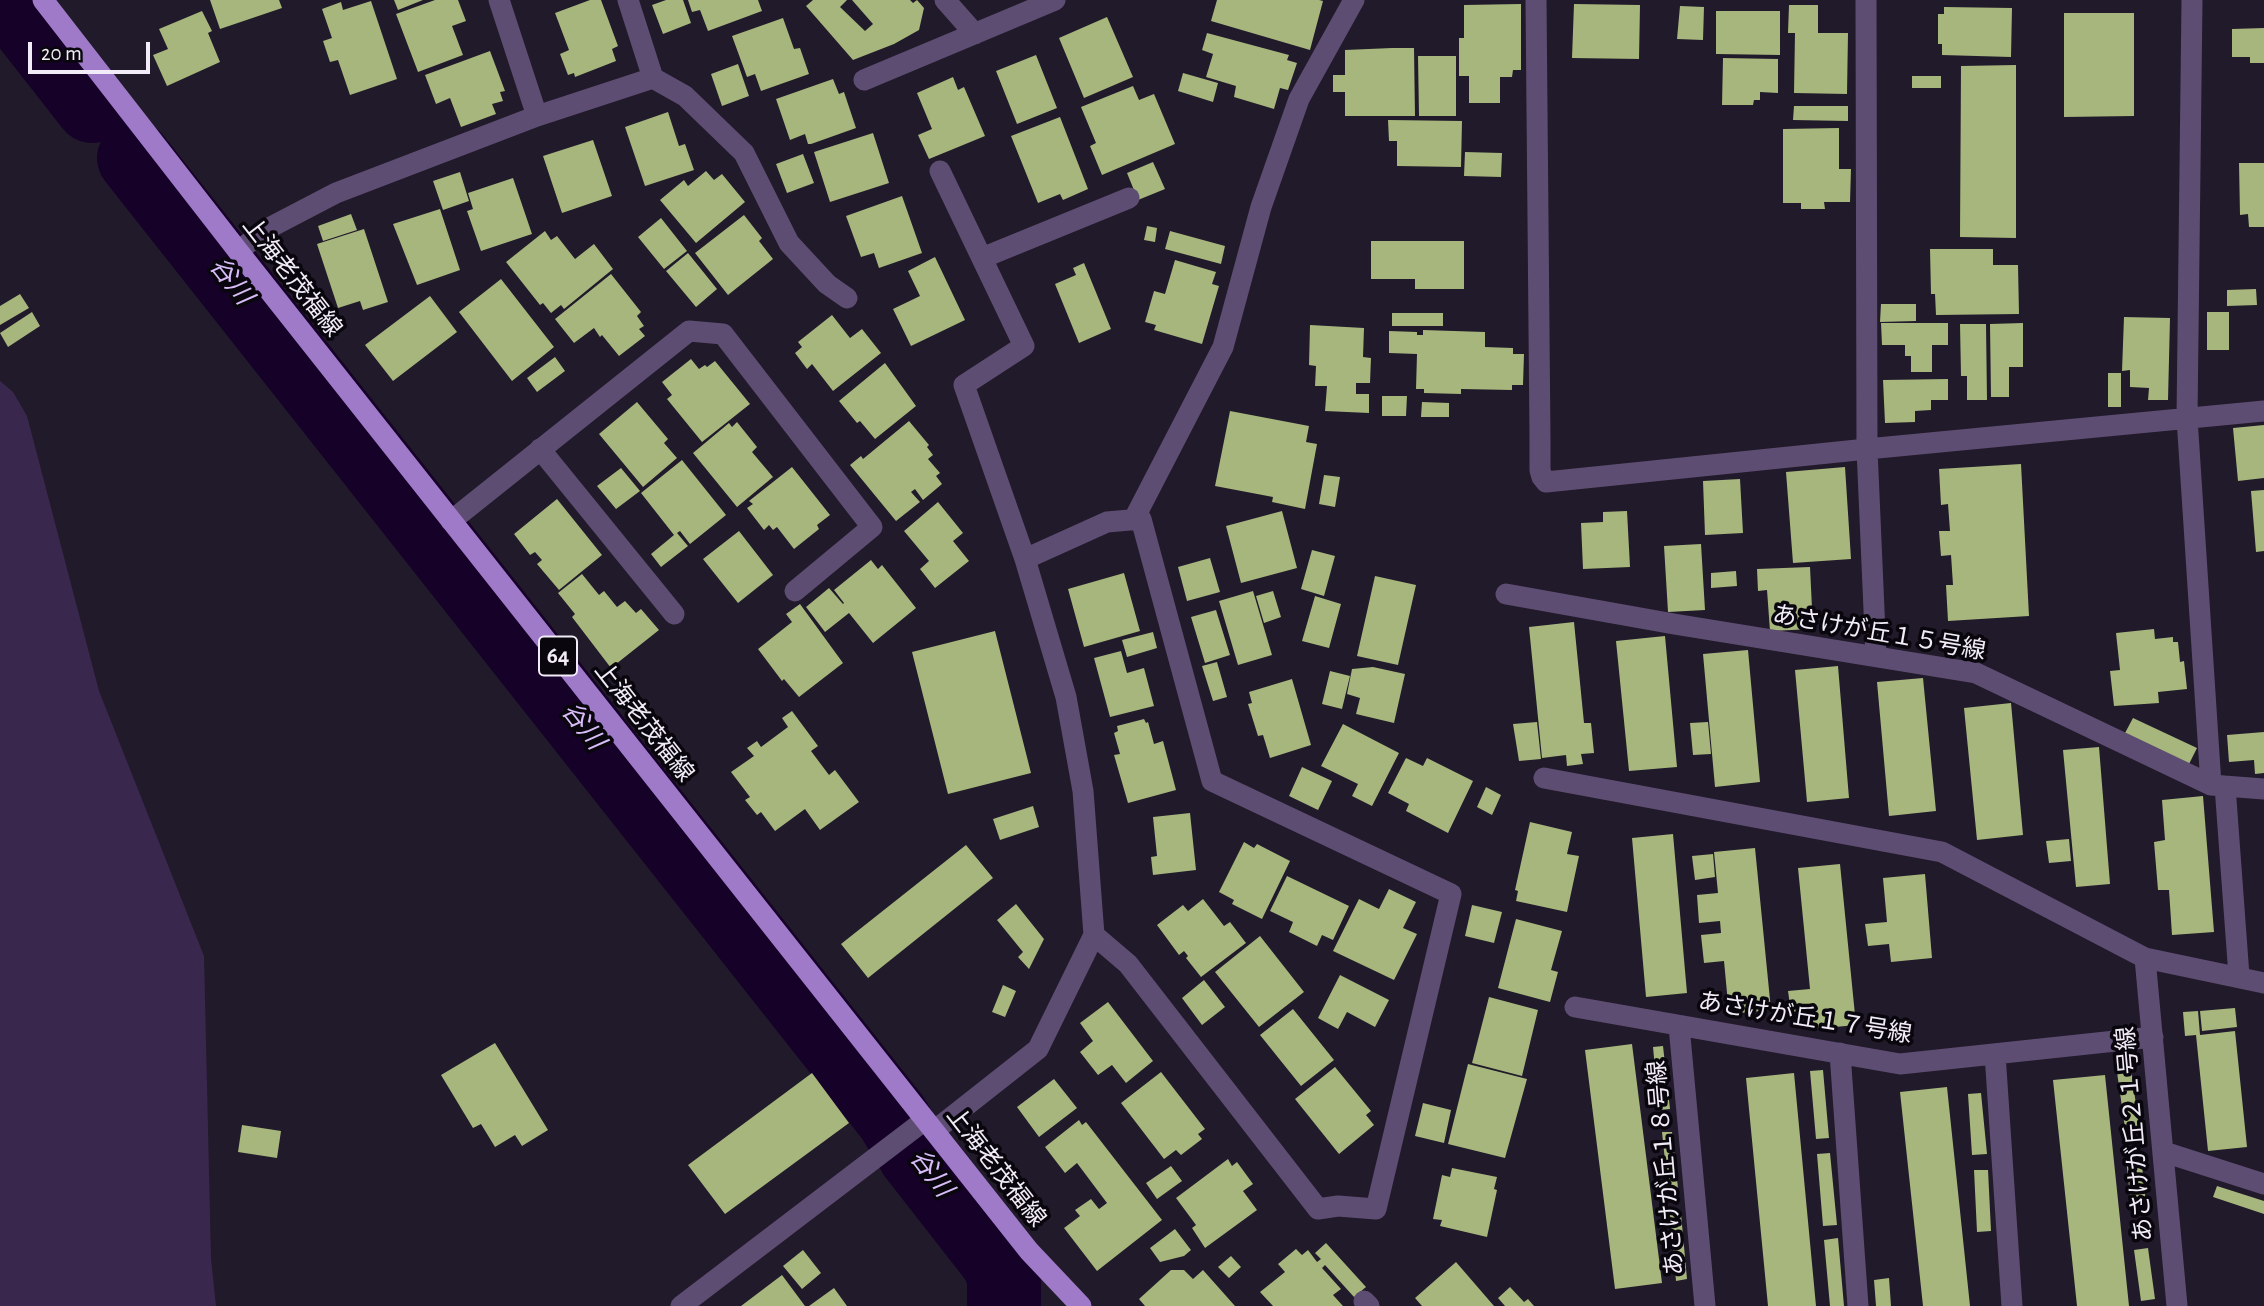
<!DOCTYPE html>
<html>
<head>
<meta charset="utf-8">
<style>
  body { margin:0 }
  #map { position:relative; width:2264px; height:1306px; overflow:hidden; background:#211a2a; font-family:"Alegreya Sans",sans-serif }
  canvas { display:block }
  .scale { position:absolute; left:28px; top:42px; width:122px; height:32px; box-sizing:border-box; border:4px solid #f1ecf7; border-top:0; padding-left:9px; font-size:21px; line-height:24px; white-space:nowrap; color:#f1ecf7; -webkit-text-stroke:5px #09070d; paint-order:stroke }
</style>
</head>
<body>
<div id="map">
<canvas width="2264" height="1306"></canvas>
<div class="scale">20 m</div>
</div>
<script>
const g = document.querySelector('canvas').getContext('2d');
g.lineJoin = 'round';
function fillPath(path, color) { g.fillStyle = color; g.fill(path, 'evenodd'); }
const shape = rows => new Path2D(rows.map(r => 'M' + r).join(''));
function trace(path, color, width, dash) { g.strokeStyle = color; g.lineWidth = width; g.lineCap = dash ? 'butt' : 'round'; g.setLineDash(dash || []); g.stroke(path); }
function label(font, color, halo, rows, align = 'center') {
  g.font = font + ' "Alegreya Sans","Noto Sans JP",sans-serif'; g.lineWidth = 7; g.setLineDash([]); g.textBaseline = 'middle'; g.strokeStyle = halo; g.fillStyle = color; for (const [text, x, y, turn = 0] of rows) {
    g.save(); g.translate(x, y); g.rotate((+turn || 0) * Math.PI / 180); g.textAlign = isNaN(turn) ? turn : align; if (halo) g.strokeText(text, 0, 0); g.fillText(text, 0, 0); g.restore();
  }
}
fillPath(shape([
  [0,381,13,392,27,416,99,691,204,956,211,1259,216,1306,0,1306]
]), '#3a274e');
trace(shape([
  [9,0,92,106],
  [134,158,893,1118,915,1155,997,1260,1004,1276,1004,1306]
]), '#160128', 74);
fillPath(shape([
  [210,0,279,0,282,8,220,29],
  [394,0,423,0,398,10],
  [435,0,458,0,466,21,452,26,463,55,418,72,396,14],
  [590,0,601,0,618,46,612,49,616,61,575,77,574,73,568,75,560,54,569,50,555,13],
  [666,0,683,0,691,23,663,34,652,5],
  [688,0,758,0,762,11,708,31,700,10,692,12],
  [813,0,847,0,840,7,865,31,873,24,852,0,910,0,913,3,917,0,924,8,919,30,894,44,853,60,806,6],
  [1217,0,1319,0,1323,1,1310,50,1211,21],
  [371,1,397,79,350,95,338,60,330,62,323,41,332,38,322,9,341,2,343,10],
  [1521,4,1521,70,1513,70,1512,77,1500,77,1500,103,1469,103,1469,76,1459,76,1459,38,1464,38,1464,5],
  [1574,4,1640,5,1639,59,1572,58],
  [1789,5,1818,5,1818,33,1848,33,1847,94,1794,93,1795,33,1788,33],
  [1680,6,1704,7,1703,40,1677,39],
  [1944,7,2012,8,2011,57,1942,55,1942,44,1938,44,1938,14,1944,14],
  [202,11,212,31,208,33,220,62,167,86,153,55,168,49,159,29],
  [1716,11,1780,11,1780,55,1716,54],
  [2064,13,2134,13,2134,116,2064,117],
  [1107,17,1133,77,1084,98,1059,38],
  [783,18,794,49,800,48,809,74,761,91,755,74,747,77,732,36],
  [2264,28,2264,63,2250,63,2250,57,2232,57,2232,29],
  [1207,33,1289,55,1287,60,1297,63,1288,90,1280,88,1274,109,1234,97,1236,86,1206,77,1213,54,1202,50],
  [1392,48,1414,48,1415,116,1345,116,1345,92,1333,92,1333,75,1345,75,1345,50],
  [490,51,505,91,500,92,503,101,492,104,496,114,461,127,450,98,436,104,425,75],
  [1036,55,1057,108,1017,124,996,71],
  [1418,56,1456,56,1456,116,1419,116],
  [1723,58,1778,59,1778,93,1760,92,1760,100,1754,100,1753,105,1722,105],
  [738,64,749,96,722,106,711,74],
  [2016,65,2016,238,1960,237,1961,66],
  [1183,73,1218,83,1213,102,1178,91],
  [1912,76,1941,76,1941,88,1912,88],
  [953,77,958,90,964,87,985,136,929,159,918,135,932,129,917,93],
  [833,79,839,94,844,92,856,128,811,144,808,144,805,134,790,140,776,99],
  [1133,86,1139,100,1154,94,1175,144,1102,175,1090,146,1096,143,1081,107],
  [1794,106,1848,106,1848,121,1793,120],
  [668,112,679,146,685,144,694,170,645,186,625,127],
  [1060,117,1088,189,1063,200,1060,194,1038,203,1011,136],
  [1388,120,1462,121,1461,167,1397,166,1397,141,1389,141],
  [1839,128,1839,169,1851,169,1850,202,1824,202,1825,209,1801,209,1801,203,1783,203,1783,129],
  [873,133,889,183,830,202,814,152],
  [593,140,612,196,562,213,543,156],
  [1465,152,1502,153,1501,177,1464,176],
  [803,154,814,183,787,193,776,164],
  [1153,162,1165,189,1138,200,1127,173],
  [2239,163,2264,163,2264,227,2249,227,2248,214,2240,215],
  [706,171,714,180,722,174,745,202,696,243,660,200,684,180,688,186],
  [460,172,469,201,443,210,433,181],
  [513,178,532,234,481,251,467,211,473,209,468,193],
  [902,196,922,253,879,268,874,253,861,257,846,216],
  [440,209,460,270,417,285,393,224],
  [351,214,357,230,323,241,318,226],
  [744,215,762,238,759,241,773,259,728,295,695,253],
  [661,218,687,251,664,269,638,237],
  [1147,226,1157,228,1155,242,1144,240],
  [364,229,388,302,363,310,360,301,338,308,317,244],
  [545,231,551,240,557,236,575,259,594,244,613,269,564,309,561,305,551,313,543,303,540,305,506,262],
  [1170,231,1225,246,1221,264,1165,249],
  [1371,241,1464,241,1464,289,1415,289,1415,279,1371,279],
  [1930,249,1993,249,1993,265,2018,265,2019,314,1936,315,1935,294,1931,294],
  [688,253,717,289,696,307,666,271],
  [935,257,965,320,911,346,893,309,920,296,908,271],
  [1175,260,1216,272,1212,284,1219,286,1202,344,1154,330,1156,325,1145,322,1154,291,1165,294],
  [1084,263,1111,329,1079,343,1055,284,1076,275,1073,268],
  [611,274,641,312,637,316,644,326,639,329,645,336,619,356,602,335,600,337,594,328,574,343,555,319],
  [501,279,554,347,512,381,459,312],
  [2256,289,2257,305,2227,306,2227,290],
  [20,294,29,308,0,325,0,306],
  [430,296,457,332,393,381,365,345],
  [1881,304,1916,304,1916,321,1880,322],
  [32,312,40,326,8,347,0,333],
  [2207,312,2229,312,2229,350,2207,350],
  [1392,313,1443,313,1443,326,1392,326],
  [832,315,850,338,862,329,881,353,833,391,812,364,807,369,795,353,802,347,798,342],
  [2124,317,2170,318,2168,400,2148,400,2149,388,2130,387,2130,370,2122,371],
  [1881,323,1948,323,1948,345,1932,345,1932,372,1911,372,1911,356,1905,356,1905,345,1882,345],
  [2023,323,2023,367,2009,367,2009,397,1991,397,1990,324],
  [1960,324,1986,324,1987,400,1967,400,1967,376,1961,376],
  [1310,325,1364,328,1363,357,1371,358,1370,383,1356,383,1356,394,1369,394,1369,413,1325,411,1327,386,1315,386,1316,366,1309,365],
  [1423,330,1485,332,1485,347,1513,348,1513,354,1524,354,1523,385,1512,385,1512,390,1461,389,1461,394,1424,393,1424,389,1416,389,1417,354,1389,353,1389,331,1417,332,1417,335,1423,335],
  [555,357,565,371,537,392,527,378],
  [691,359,699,369,705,365,707,367,715,361,750,404,702,442,667,399,672,395,662,382],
  [885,363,916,406,875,439,860,421,857,423,839,401],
  [2108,373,2121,373,2121,407,2108,407],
  [1948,379,1948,400,1931,400,1931,410,1915,411,1915,422,1885,423,1883,380],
  [1382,396,1407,396,1406,416,1382,416],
  [637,402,668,439,664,443,677,458,643,487,599,434],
  [1422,402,1449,403,1449,417,1421,417],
  [1230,411,1309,426,1306,442,1317,444,1305,509,1272,502,1273,497,1215,486],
  [909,421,929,445,927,447,933,455,928,459,940,473,936,476,942,484,923,500,915,489,911,492,920,502,896,521,850,465,861,456,863,459],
  [737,422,757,447,752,452,773,477,737,507,693,453,729,423,732,427],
  [2264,425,2264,478,2238,481,2233,428],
  [682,460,726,515,690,544,680,531,677,533,688,546,661,567,651,554,674,535,641,493],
  [2021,464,2029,616,1948,621,1946,585,1953,585,1951,555,1941,556,1939,531,1950,531,1948,504,1941,505,1939,469],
  [792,467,830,515,817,525,819,529,794,549,777,527,773,530,769,525,764,530,747,508,753,504,749,501],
  [1845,467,1851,559,1793,563,1786,472],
  [621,468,640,491,616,509,597,486],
  [1324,475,1340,477,1335,507,1319,504],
  [1740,479,1743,533,1705,535,1703,481],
  [2264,490,2264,551,2256,552,2251,491],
  [557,499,602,555,559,590,537,564,542,560,535,552,530,555,514,534],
  [938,502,963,533,953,541,969,561,935,588,920,569,929,561,904,531],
  [1282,511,1297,568,1241,583,1226,526],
  [1627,511,1630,567,1583,569,1581,523,1603,522,1603,512],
  [739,531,773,575,738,603,703,559],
  [1701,544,1705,610,1668,612,1664,546],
  [1312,550,1335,556,1324,596,1301,589],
  [1210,558,1220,592,1187,601,1178,567],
  [871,560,878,569,882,565,916,608,873,643,849,613,825,632,806,607,829,588,843,604,844,603,834,590],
  [1810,567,1813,629,1770,631,1767,590,1758,591,1757,569],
  [1736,571,1737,586,1711,588,1711,573],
  [1124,573,1140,631,1084,647,1068,589],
  [582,574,599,595,604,591,617,607,625,601,636,613,641,609,659,630,611,668,572,617,575,614,558,593],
  [1375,576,1416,585,1398,665,1357,656],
  [1253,591,1272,655,1238,665,1219,601],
  [1273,591,1281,617,1264,623,1256,596],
  [1315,596,1341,604,1329,648,1302,641],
  [800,604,843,663,799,697,784,679,782,681,758,649,792,622,786,614],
  [1216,610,1230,655,1205,663,1191,617],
  [1574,622,1584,723,1591,723,1594,753,1581,754,1583,764,1567,766,1566,755,1542,758,1529,627],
  [2154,629,2155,639,2173,637,2173,642,2178,642,2180,662,2184,661,2187,689,2158,692,2159,703,2114,706,2110,671,2120,670,2116,633],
  [995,631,1031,773,948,794,912,652],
  [1153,632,1157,648,1127,657,1122,640],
  [1665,636,1677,767,1629,771,1616,641],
  [1748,650,1760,782,1715,787,1703,654],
  [1121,651,1127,673,1144,668,1154,706,1110,717,1094,658],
  [1217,662,1227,697,1213,701,1202,666],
  [1838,666,1849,798,1807,802,1795,670],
  [1373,667,1405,674,1394,723,1356,714,1360,698,1347,694,1352,669],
  [1330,671,1350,676,1342,709,1322,704],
  [1923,678,1936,811,1889,816,1877,682],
  [1292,679,1311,745,1270,758,1263,735,1258,736,1248,704,1252,703,1249,692],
  [2011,703,2023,835,1977,840,1964,708],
  [792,711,818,746,811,751,829,775,835,770,859,802,820,830,805,809,775,831,761,812,757,815,745,800,750,797,731,772,754,756,747,748,757,741,761,747,788,727,782,718],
  [2133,718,2197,748,2189,764,2125,733],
  [1144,719,1146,723,1148,722,1154,744,1163,741,1176,790,1128,803,1114,755,1120,754,1114,733,1118,731,1117,726],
  [1537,722,1541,759,1519,761,1513,724],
  [1708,722,1711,754,1693,755,1690,723],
  [1343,724,1399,753,1372,806,1352,796,1358,784,1321,766],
  [2264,732,2264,773,2255,774,2254,760,2229,762,2227,735],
  [2099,747,2110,884,2076,887,2063,750],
  [1406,758,1423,766,1427,758,1473,781,1448,833,1406,811,1409,804,1388,793],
  [1302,767,1332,781,1318,810,1289,796],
  [1486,787,1501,795,1492,815,1477,807],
  [2203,796,2214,932,2172,935,2169,890,2158,890,2154,842,2165,840,2162,800],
  [1033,806,1039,827,1000,840,993,819],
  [1190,813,1196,870,1153,875,1151,857,1157,856,1153,817],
  [1530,822,1572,832,1567,854,1579,856,1567,912,1516,901,1518,891,1515,890],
  [1673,834,1687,993,1646,997,1632,838],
  [2069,839,2071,861,2049,863,2046,841],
  [1244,842,1254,848,1257,844,1290,861,1262,919,1232,904,1234,900,1219,892],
  [966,845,993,878,868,978,841,944],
  [1755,848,1771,1010,1729,1014,1724,961,1704,963,1701,935,1721,933,1720,921,1699,923,1697,895,1718,893,1714,852],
  [1713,854,1715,877,1695,880,1692,856],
  [1840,864,1856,1025,1814,1029,1812,1010,1791,1012,1788,991,1810,989,1798,868],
  [1925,874,1932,958,1891,962,1889,944,1868,946,1865,924,1887,922,1883,878],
  [1287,876,1349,906,1333,940,1322,935,1317,946,1289,932,1293,922,1270,911],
  [1389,889,1416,902,1403,928,1417,934,1394,980,1333,951,1359,899,1379,909],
  [1203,899,1224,926,1230,922,1246,943,1201,977,1186,958,1188,956,1184,951,1179,955,1157,925,1183,905,1188,911],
  [1016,904,1044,939,1029,969,1018,957,1023,952,997,920],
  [1472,905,1502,912,1494,943,1465,936],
  [1516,919,1562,931,1551,970,1558,972,1550,1002,1498,988],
  [1260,936,1304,992,1259,1027,1215,972],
  [1340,975,1389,1000,1375,1027,1347,1012,1338,1029,1318,1018],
  [1204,980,1225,1007,1202,1025,1182,998],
  [1003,985,1016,991,1005,1017,992,1012],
  [1489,997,1538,1010,1522,1076,1472,1063],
  [1108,1002,1153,1061,1126,1083,1112,1065,1098,1075,1080,1052,1093,1041,1080,1023],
  [2235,1008,2237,1027,2202,1031,2200,1011],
  [1293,1009,1334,1060,1301,1086,1260,1035],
  [2198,1011,2200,1035,2235,1031,2247,1147,2208,1151,2196,1035,2185,1036,2183,1012],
  [495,1043,548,1130,522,1146,515,1135,495,1147,481,1124,473,1128,441,1075],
  [1632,1044,1662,1283,1615,1289,1585,1050],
  [1663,1046,1670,1109,1659,1110,1653,1047],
  [1468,1064,1527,1079,1505,1158,1448,1144],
  [1335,1067,1371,1111,1366,1115,1374,1125,1339,1154,1295,1099],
  [2131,1069,2139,1126,2125,1128,2117,1072],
  [1823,1070,1829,1138,1816,1139,1810,1071],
  [1161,1072,1205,1129,1198,1134,1202,1139,1181,1155,1176,1150,1164,1159,1121,1103],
  [812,1073,849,1123,725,1214,688,1165],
  [1794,1073,1816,1306,1768,1306,1746,1078],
  [2105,1075,2129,1306,2077,1306,2053,1080],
  [1054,1079,1077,1108,1039,1137,1017,1107],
  [1947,1087,1970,1306,1923,1306,1900,1092],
  [1981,1093,1987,1154,1972,1155,1968,1094],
  [1423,1103,1451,1110,1444,1143,1415,1136],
  [1079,1120,1082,1125,1086,1122,1162,1220,1097,1271,1064,1228,1080,1216,1075,1210,1091,1199,1099,1209,1107,1203,1077,1163,1065,1173,1045,1147],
  [242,1125,281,1131,277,1158,238,1152],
  [1662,1132,1672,1132,1679,1198,1669,1199],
  [1830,1153,1837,1225,1823,1226,1817,1154],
  [2141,1156,2147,1214,2132,1216,2126,1158],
  [1228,1159,1232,1166,1237,1162,1253,1184,1243,1191,1257,1210,1205,1248,1192,1228,1196,1225,1176,1198],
  [1171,1166,1182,1181,1157,1199,1146,1183],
  [1452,1168,1497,1177,1494,1189,1497,1190,1487,1237,1440,1226,1442,1220,1433,1219,1442,1175,1450,1177],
  [1974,1170,1988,1170,1991,1231,1977,1232],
  [2217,1186,2264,1201,2264,1214,2213,1197],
  [1681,1214,1687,1279,1676,1281,1670,1215],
  [1175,1229,1191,1250,1184,1256,1160,1262,1150,1248],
  [1838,1238,1844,1306,1830,1306,1824,1240],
  [1326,1243,1366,1287,1354,1297,1325,1265,1322,1268,1341,1289,1333,1295,1343,1306,1273,1306,1260,1292,1285,1272,1278,1264,1296,1249,1302,1255,1308,1250,1317,1262,1321,1259,1315,1253],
  [2148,1248,2155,1299,2141,1301,2134,1250],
  [803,1250,821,1273,802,1289,783,1266],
  [1231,1256,1241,1267,1229,1278,1218,1267],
  [1456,1262,1494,1306,1422,1306,1415,1298],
  [1171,1270,1184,1270,1193,1279,1203,1270,1235,1306,1145,1306,1139,1299],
  [782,1275,805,1306,741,1306],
  [1889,1278,1891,1306,1876,1306,1874,1280],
  [1510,1287,1524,1302,1528,1299,1534,1306,1505,1306,1498,1298],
  [834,1288,847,1306,809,1306]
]), '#a6b67d');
trace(shape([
  [499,0,537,116],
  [628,0,653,78,685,96,744,153,789,243,827,284,847,298],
  [945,0,975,34],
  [1536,0,1540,438,1540,470,1542,477,1546,482,1867,449,2264,411],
  [1866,0,1867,449,1876,656],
  [2192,0,2187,418,2211,785],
  [864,80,1055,0],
  [238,251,267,229,336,193,537,116,653,78],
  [982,258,1129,198],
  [540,449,674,614],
  [1134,519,1223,347,1261,207,1299,99,1354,0],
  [451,521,689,331,723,334,872,527,795,591],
  [1025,559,1107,522,1141,519,1212,781,1451,894,1376,1209,1338,1206,1318,1209,1128,964,1094,935],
  [1506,594,1674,624,1976,673,2211,785,2264,789],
  [1544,778,1942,852,2145,958,2264,983],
  [2225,786,2239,976],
  [2145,958,2177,1306],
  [1575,1007,1900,1064,2153,1037],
  [1679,1026,1705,1306],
  [1840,1053,1858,1306],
  [1995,1054,2012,1306],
  [934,1131,1038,1049,1094,935,1083,791,1066,697,1025,559,964,385,1024,346,940,171],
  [2164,1152,2264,1184],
  [1364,1301,1369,1306],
  [681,1306,925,1120]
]), '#5e4d72', 21);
trace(shape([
  [43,0,238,251,1029,1251,1081,1306]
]), '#9f7ac8', 21);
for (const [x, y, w] of [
  [558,656,38]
]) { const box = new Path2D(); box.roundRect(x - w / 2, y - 19.5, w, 39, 5); g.fillStyle = '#09070d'; g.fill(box); trace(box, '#f1ecf7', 2); }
label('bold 23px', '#f1ecf7', null, [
  ["64",558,656]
]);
label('24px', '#f1ecf7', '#09070d', [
  ["上海老茂福線",292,277,52],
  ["あさけが丘１５号線",1879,633,10],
  ["上海老茂福線",644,722,52],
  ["あさけが丘１７号線",1805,1018,9],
  ["あさけが丘２１号線",2135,1134,-95],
  ["上海老茂福線",996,1167,52],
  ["あさけが丘１８号線",1666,1168,-95]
]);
label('italic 26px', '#d7bcf8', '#09070d', [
  ["谷川",231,281,52],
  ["谷川",583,726,52],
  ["谷川",931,1173,53]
]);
</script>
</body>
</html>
